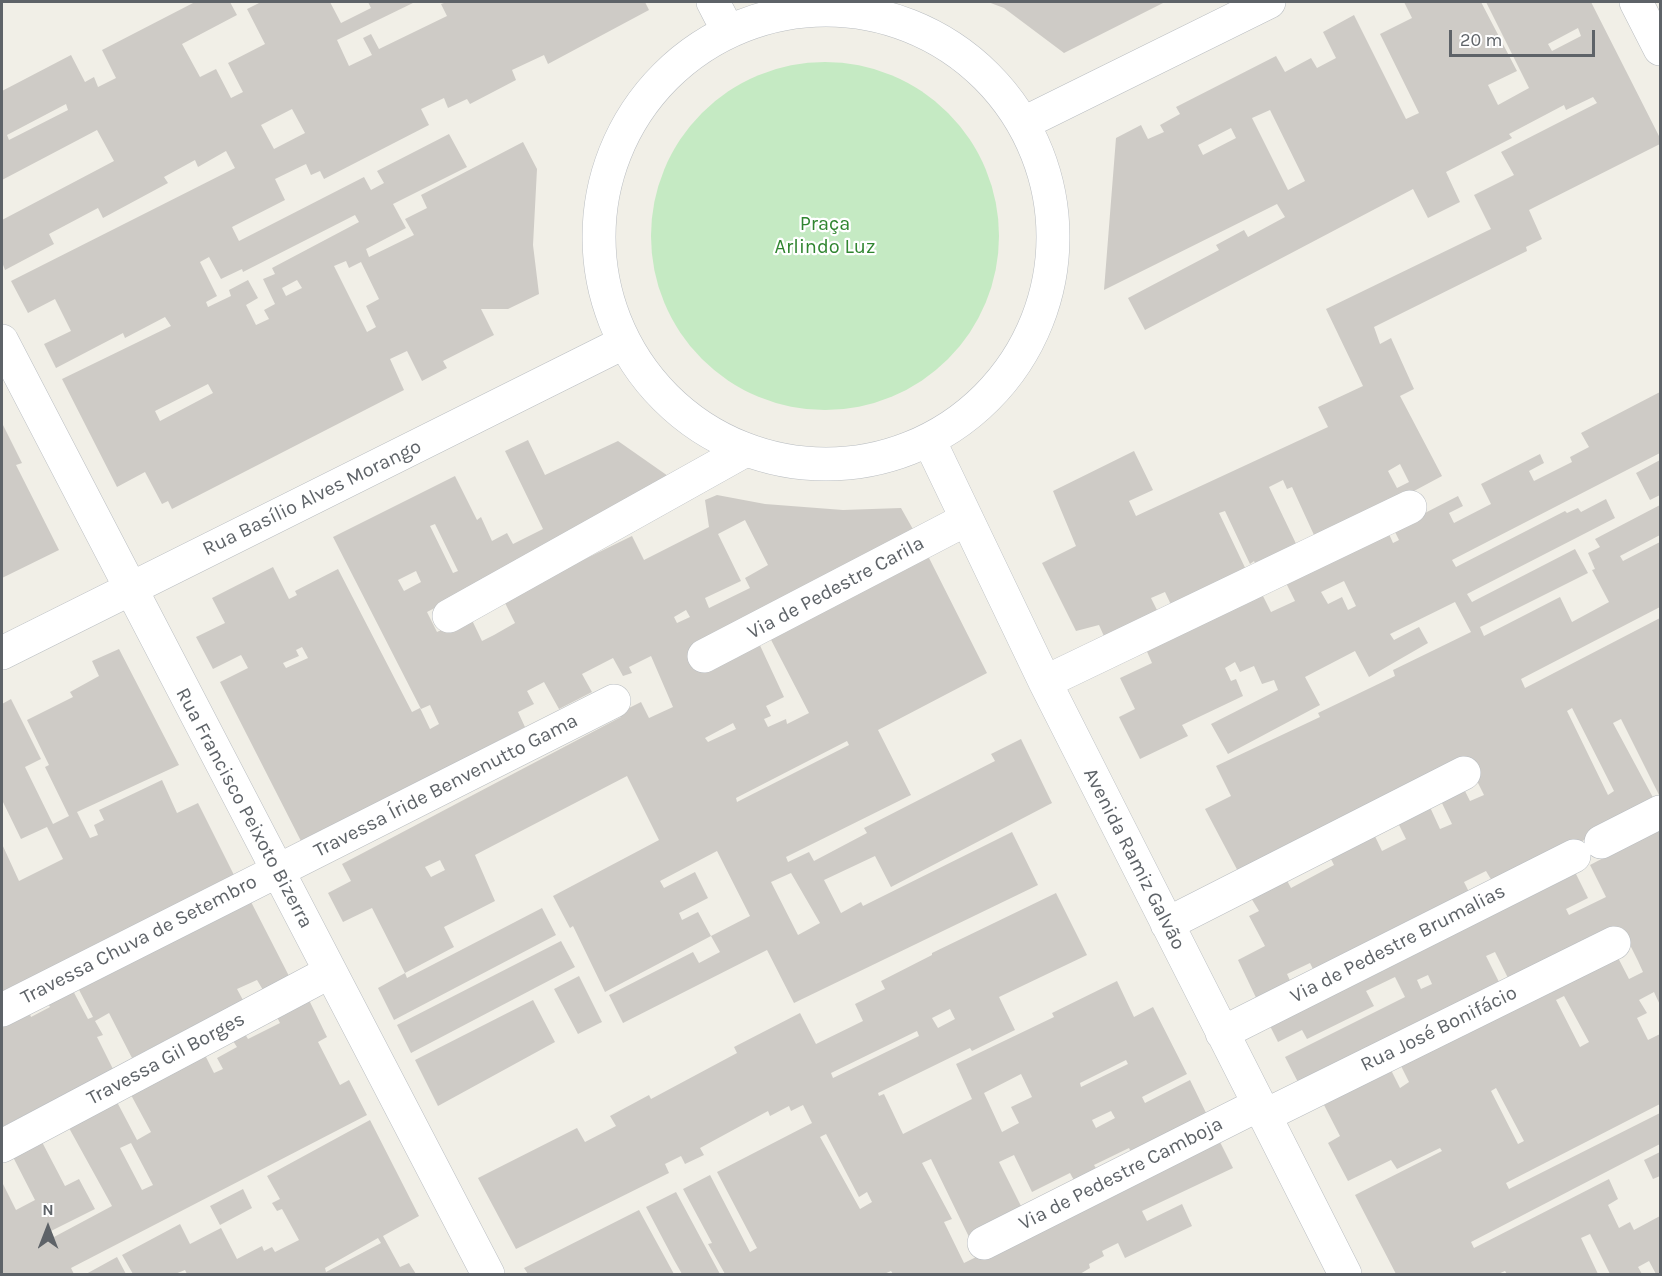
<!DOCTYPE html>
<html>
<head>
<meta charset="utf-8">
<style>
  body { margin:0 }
  #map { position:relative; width:1662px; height:1276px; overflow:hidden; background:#f1efe7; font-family:Karla,sans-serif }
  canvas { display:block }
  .frame { position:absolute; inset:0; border:3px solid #5e6368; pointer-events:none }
  .north { position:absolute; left:18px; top:1198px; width:60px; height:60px; -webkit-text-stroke:4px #fff; paint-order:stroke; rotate:0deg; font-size:16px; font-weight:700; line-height:24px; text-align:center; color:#5e6368 }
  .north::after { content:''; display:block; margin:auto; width:21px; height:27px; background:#5e6368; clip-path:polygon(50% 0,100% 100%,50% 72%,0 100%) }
  .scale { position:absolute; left:1449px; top:30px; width:146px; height:27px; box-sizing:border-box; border:3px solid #5e6368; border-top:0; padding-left:8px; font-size:18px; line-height:21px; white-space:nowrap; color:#5e6368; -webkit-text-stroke:4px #fff; paint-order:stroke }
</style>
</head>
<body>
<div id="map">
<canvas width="1662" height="1276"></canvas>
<div class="frame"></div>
<div class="north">N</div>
<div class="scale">20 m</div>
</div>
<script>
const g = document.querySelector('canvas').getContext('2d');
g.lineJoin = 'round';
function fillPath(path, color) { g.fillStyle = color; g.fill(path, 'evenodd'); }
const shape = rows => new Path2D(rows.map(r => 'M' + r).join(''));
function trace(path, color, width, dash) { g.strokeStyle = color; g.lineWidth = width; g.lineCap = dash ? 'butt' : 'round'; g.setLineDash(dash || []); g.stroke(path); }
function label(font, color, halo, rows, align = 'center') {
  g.font = font + ' Karla,sans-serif'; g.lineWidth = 4.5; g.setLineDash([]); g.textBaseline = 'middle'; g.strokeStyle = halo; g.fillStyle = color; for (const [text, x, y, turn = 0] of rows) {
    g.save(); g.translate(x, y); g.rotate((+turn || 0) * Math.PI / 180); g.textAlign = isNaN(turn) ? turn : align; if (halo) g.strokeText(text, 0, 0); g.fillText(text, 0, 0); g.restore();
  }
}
fillPath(shape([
  '651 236a174 174 0 1 1 348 0a174 174 0 1 1-348 0Z'
]), '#c5eac3');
fillPath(shape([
  [195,2,230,2,237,15,182,44,200,77,216,69,231,98,243,92,228,63,265,44,247,9,261,2,330,2,341,23,371,8,368,2,415,2,337,40,349,66,372,55,363,38,371,34,379,49,447,16,441,4,447,2,645,2,649,10,548,64,544,55,512,70,516,80,470,104,467,99,448,108,444,98,421,109,429,125,324,179,320,171,311,175,306,164,275,179,285,200,232,227,239,241,364,177,371,190,384,183,377,171,449,134,467,167,393,204,406,228,366,249,369,257,414,235,405,219,427,208,421,195,523,142,537,169,533,245,539,294,508,309,481,309,494,335,443,361,447,368,422,381,407,351,390,359,404,390,172,509,168,501,162,504,145,472,117,487,62,379,171,326,165,317,125,338,123,333,56,368,44,344,71,331,55,299,28,313,11,281,235,168,226,151,198,167,195,160,164,177,168,183,103,218,98,208,49,234,54,244,5,270,2,262,2,220,114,161,97,130,2,180,2,91,71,55,85,82,94,77,98,87,116,78,102,50],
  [66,104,68,110,9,140,7,135],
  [292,109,305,133,274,149,261,125],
  [355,215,359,222,272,268,275,274,263,279,275,304,264,310,269,319,256,325,246,305,258,298,248,280,229,290,231,296,208,307,206,302,217,296,200,262,209,257,221,279,242,269,243,272],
  [346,261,349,268,361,262,379,299,366,306,376,327,367,332,334,266],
  [297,280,302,288,286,296,282,288],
  [208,384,213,393,160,421,155,411],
  [988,2,1165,2,1064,53,1004,8],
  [1404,2,1481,2,1517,71,1488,85,1498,105,1529,88,1486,2,1591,2,1660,138,1660,144,1529,210,1542,239,1526,247,1527,251,1374,327,1380,344,1391,338,1414,389,1400,396,1442,476,1414,491,1416,496,1314,535,1292,487,1287,489,1283,480,1269,487,1300,552,1259,571,1254,561,1250,564,1225,511,1219,513,1249,576,1174,611,1165,592,1151,598,1161,618,1107,643,1099,625,1076,631,1042,563,1076,546,1053,491,1134,451,1153,490,1129,501,1136,516,1328,427,1318,407,1363,386,1326,309,1491,229,1474,195,1514,175,1501,152,1597,103,1593,97,1566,110,1564,105,1509,134,1512,138,1446,172,1460,202,1428,218,1413,189,1145,330,1128,298,1219,250,1216,245,1244,230,1248,237,1285,217,1277,204,1104,290,1116,138,1141,125,1148,139,1164,132,1160,125,1180,114,1176,107,1276,56,1285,72,1311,58,1317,68,1336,58,1323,32,1354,15,1406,119,1419,113,1380,34,1412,18],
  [1578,28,1581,36,1552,51,1548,44],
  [1270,110,1305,181,1288,190,1252,118],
  [1231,128,1236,138,1203,155,1198,145],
  [1400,464,1409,482,1397,488,1388,471],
  [1660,392,1660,453,1452,560,1456,567,1565,511,1567,513,1578,508,1581,512,1606,499,1615,518,1467,594,1472,602,1575,549,1588,573,1480,627,1484,636,1560,597,1572,622,1609,602,1592,570,1595,569,1588,553,1600,547,1595,539,1660,505,1660,535,1620,556,1623,561,1660,542,1660,607,1521,679,1525,688,1660,618,1660,797,1621,719,1613,723,1656,803,1495,886,1486,871,1464,882,1472,898,1317,977,1310,963,1287,974,1294,989,1260,1006,1238,960,1265,946,1249,916,1259,911,1248,893,1283,873,1291,888,1334,865,1327,851,1371,828,1382,851,1406,839,1394,815,1429,805,1440,829,1452,824,1440,799,1463,787,1470,801,1484,795,1467,761,1241,877,1205,809,1231,796,1216,766,1320,717,1318,713,1395,676,1393,670,1471,632,1455,602,1390,634,1394,640,1419,627,1428,643,1369,677,1355,651,1305,677,1320,705,1228,754,1211,724,1278,690,1274,680,1262,684,1254,666,1240,672,1235,662,1225,668,1231,681,1236,679,1243,696,1182,725,1188,736,1140,759,1119,717,1135,709,1120,678,1152,663,1145,647,1262,594,1271,612,1295,601,1285,581,1389,534,1393,543,1399,540,1391,524,1423,514,1458,496,1463,506,1449,513,1454,523,1491,504,1481,484,1540,454,1544,463,1529,471,1534,481,1572,462,1570,457,1589,447,1581,433],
  [1344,581,1356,606,1348,610,1342,597,1328,604,1321,592],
  [1572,708,1614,791,1608,795,1567,711],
  [2,423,22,463,16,465,59,550,2,578],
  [528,440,545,475,618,441,678,483,427,612,437,632,470,616,482,641,494,635,515,623,503,599,632,536,644,560,709,527,705,500,717,495,765,504,843,510,901,508,914,531,757,639,784,697,766,706,771,716,764,719,768,727,786,719,787,724,809,713,768,634,926,552,987,673,878,730,911,795,786,857,788,862,809,852,814,861,867,833,864,828,995,761,991,754,1021,739,1052,803,891,887,875,856,824,880,841,913,861,902,863,906,1012,832,1038,885,794,1003,767,950,623,1023,609,995,693,952,699,963,720,952,711,936,750,916,717,851,660,881,664,888,695,872,708,898,679,913,682,920,698,912,711,936,605,992,573,926,570,928,553,896,659,840,627,776,475,855,495,901,444,927,454,947,405,973,407,978,542,908,556,935,394,1020,378,988,405,973,372,908,343,922,328,893,351,881,342,864,621,717,619,713,641,702,649,718,673,707,651,656,629,667,632,673,623,676,613,658,582,674,592,692,559,709,544,682,527,691,534,704,518,712,525,727,302,843,220,682,248,668,241,655,213,669,196,637,225,623,212,598,273,567,289,599,297,595,295,591,338,569,412,712,420,708,430,729,439,724,430,705,421,709,333,537,455,476,477,520,481,517,492,541,507,533,513,544,543,529,505,451],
  [745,520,768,565,745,578,750,588,709,608,705,598,741,581,718,534],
  [435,524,458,571,453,573,430,526],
  [416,571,421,582,404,591,398,580],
  [686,610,690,617,677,623,674,617],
  [302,647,308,658,286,668,283,663,299,656,296,650],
  [733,723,736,729,708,742,705,738],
  [847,741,849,745,737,802,736,798],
  [440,860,445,870,431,877,425,867],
  [791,873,820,923,798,935,771,882],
  [1660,460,1660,495,1650,500,1636,473],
  [119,649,179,765,77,812,90,838,98,835,94,825,104,820,99,810,162,780,177,813,198,803,235,877,2,1000,2,844,19,881,63,859,47,827,21,839,2,800,2,704,11,699,41,759,25,767,53,824,69,816,45,767,49,765,27,720,73,697,70,692,99,676,92,661],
  [1660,828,1660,1005,1654,992,1639,1000,1647,1013,1637,1018,1648,1040,1660,1034,1660,1104,1506,1183,1509,1189,1660,1113,1660,1144,1471,1242,1474,1248,1609,1179,1618,1199,1608,1205,1619,1228,1630,1222,1634,1230,1660,1216,1660,1274,1656,1274,1649,1261,1638,1267,1642,1274,1610,1274,1590,1234,1581,1238,1598,1274,1507,1274,1505,1271,1498,1274,1396,1274,1355,1195,1442,1151,1440,1148,1397,1169,1391,1160,1348,1181,1328,1143,1340,1136,1324,1105,1328,1103,1324,1095,1391,1070,1400,1088,1409,1082,1397,1058,1614,950,1629,979,1643,972,1638,961,1623,931,1508,978,1495,952,1486,956,1502,988,1302,1090,1285,1057,1405,997,1395,977,1366,991,1374,1006,1307,1039,1302,1030,1278,1042,1269,1024,1575,872,1588,898,1566,909,1569,915,1606,897,1590,865],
  [1428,975,1432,984,1421,989,1417,980],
  [1564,996,1589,1042,1580,1047,1556,1000],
  [1496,1088,1524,1141,1518,1144,1491,1091],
  [1056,893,1087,955,999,997,1015,1030,972,1051,970,1048,878,1093,879,1096,884,1094,903,1134,972,1099,956,1064,1054,1017,1052,1013,1117,981,1134,1017,1153,1007,1187,1074,1142,1097,1145,1103,1190,1080,1209,1119,1133,1156,1129,1148,1094,1165,1099,1173,1076,1184,1070,1173,1032,1192,1014,1155,999,1162,1023,1210,969,1237,931,1159,922,1163,952,1219,944,1222,964,1263,1218,1138,1233,1168,1142,1211,1147,1221,1182,1204,1192,1226,1125,1258,1118,1243,1102,1251,1104,1256,1089,1264,1090,1268,1080,1274,893,1274,891,1271,884,1274,725,1274,708,1244,712,1243,683,1189,710,1175,750,1252,757,1248,717,1172,812,1123,803,1105,791,1111,789,1106,770,1116,768,1111,700,1148,704,1155,685,1164,681,1156,665,1164,669,1173,516,1249,478,1178,577,1128,585,1142,616,1126,610,1116,649,1095,651,1099,737,1053,734,1047,800,1013,816,1044,863,1021,855,1004,885,989,881,981,932,955,932,953],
  [950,1009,955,1019,938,1028,932,1018],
  [917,1031,919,1036,833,1078,831,1073],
  [1126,1060,1128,1064,1081,1087,1080,1083],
  [1021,1074,1032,1097,1011,1107,1019,1123,1002,1132,984,1093],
  [1111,1111,1115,1118,1096,1128,1092,1120],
  [826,1134,859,1197,867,1192,872,1202,860,1209,820,1137],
  [248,896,289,976,263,990,257,980,237,989,243,1000,132,1058,109,1013,95,1021,103,1035,97,1037,113,1069,2,1127,2,1023,28,1009,31,1017,50,1007,46,1000,71,987,88,1019,93,1017,76,984],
  [561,941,575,967,411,1053,397,1025],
  [579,976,602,1022,578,1034,554,989],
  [309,1000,327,1037,318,1042,340,1085,349,1080,367,1115,71,1268,74,1274,2,1274,2,1182,16,1210,35,1200,13,1157,42,1142,65,1186,79,1179,95,1209,51,1231,54,1237,112,1206,69,1128,117,1102,137,1140,151,1132,131,1095,205,1055,214,1073,223,1069,217,1058,237,1047,233,1041,245,1034,248,1039,280,1023,277,1017],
  [131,1143,153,1185,142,1190,120,1148],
  [533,1000,555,1042,438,1106,415,1060],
  [370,1120,419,1216,383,1236,400,1267,409,1263,416,1274,187,1274,185,1270,175,1274,133,1274,122,1255,180,1224,190,1244,221,1228,237,1259,262,1246,264,1251,272,1247,275,1252,299,1240,282,1209,277,1211,272,1203,280,1199,267,1176],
  [378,1238,381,1243,326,1272,325,1268],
  [1660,1152,1660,1176,1653,1179,1644,1160],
  [243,1189,252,1208,220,1225,210,1206],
  [676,1192,720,1274,682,1274,674,1260,646,1207],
  [639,1210,674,1274,528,1274,524,1268],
  [117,1257,126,1274,86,1274]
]), '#cecbc6');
const minor = shape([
  [713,2,728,31],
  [1636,2,1660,49],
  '599 237a227 227 0 1 1 454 0a227 227 0 1 1-454 0Z',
  [1024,123,1269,2],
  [2,341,488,1274],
  [929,440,1045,682,1345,1274],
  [449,616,746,450],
  [2,653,623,343],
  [704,656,967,519],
  [1045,682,1410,507],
  [1601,842,1660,812],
  [1167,924,1464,773],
  [2,1010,614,701],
  [1222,1033,1574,856],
  [1264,1116,1614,943],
  [2,1146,330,972],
  [984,1243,1258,1105]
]);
trace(minor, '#b9bdc1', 34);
trace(minor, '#fff', 33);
label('20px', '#308530', '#fff', [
  ["Praça",825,224],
  ["Arlindo Luz",825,247]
]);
label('20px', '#5e6368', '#fff', [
  ["Rua Basílio Alves Morango",312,498,-26],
  ["Via de Pedestre Carila",836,588,-28],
  ["Travessa Íride Benvenutto Gama",446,786,-27],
  ["Rua Francisco Peixoto Bizerra",244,808,62],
  ["Avenida Ramiz Galvão",1134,859,63],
  ["Travessa Chuva de Setembro",139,940,-27],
  ["Via de Pedestre Brumalias",1398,944,-27],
  ["Rua José Bonifácio",1439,1029,-26],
  ["Travessa Gil Borges",166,1059,-28],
  ["Via de Pedestre Camboja",1121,1174,-27]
]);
</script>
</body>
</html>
